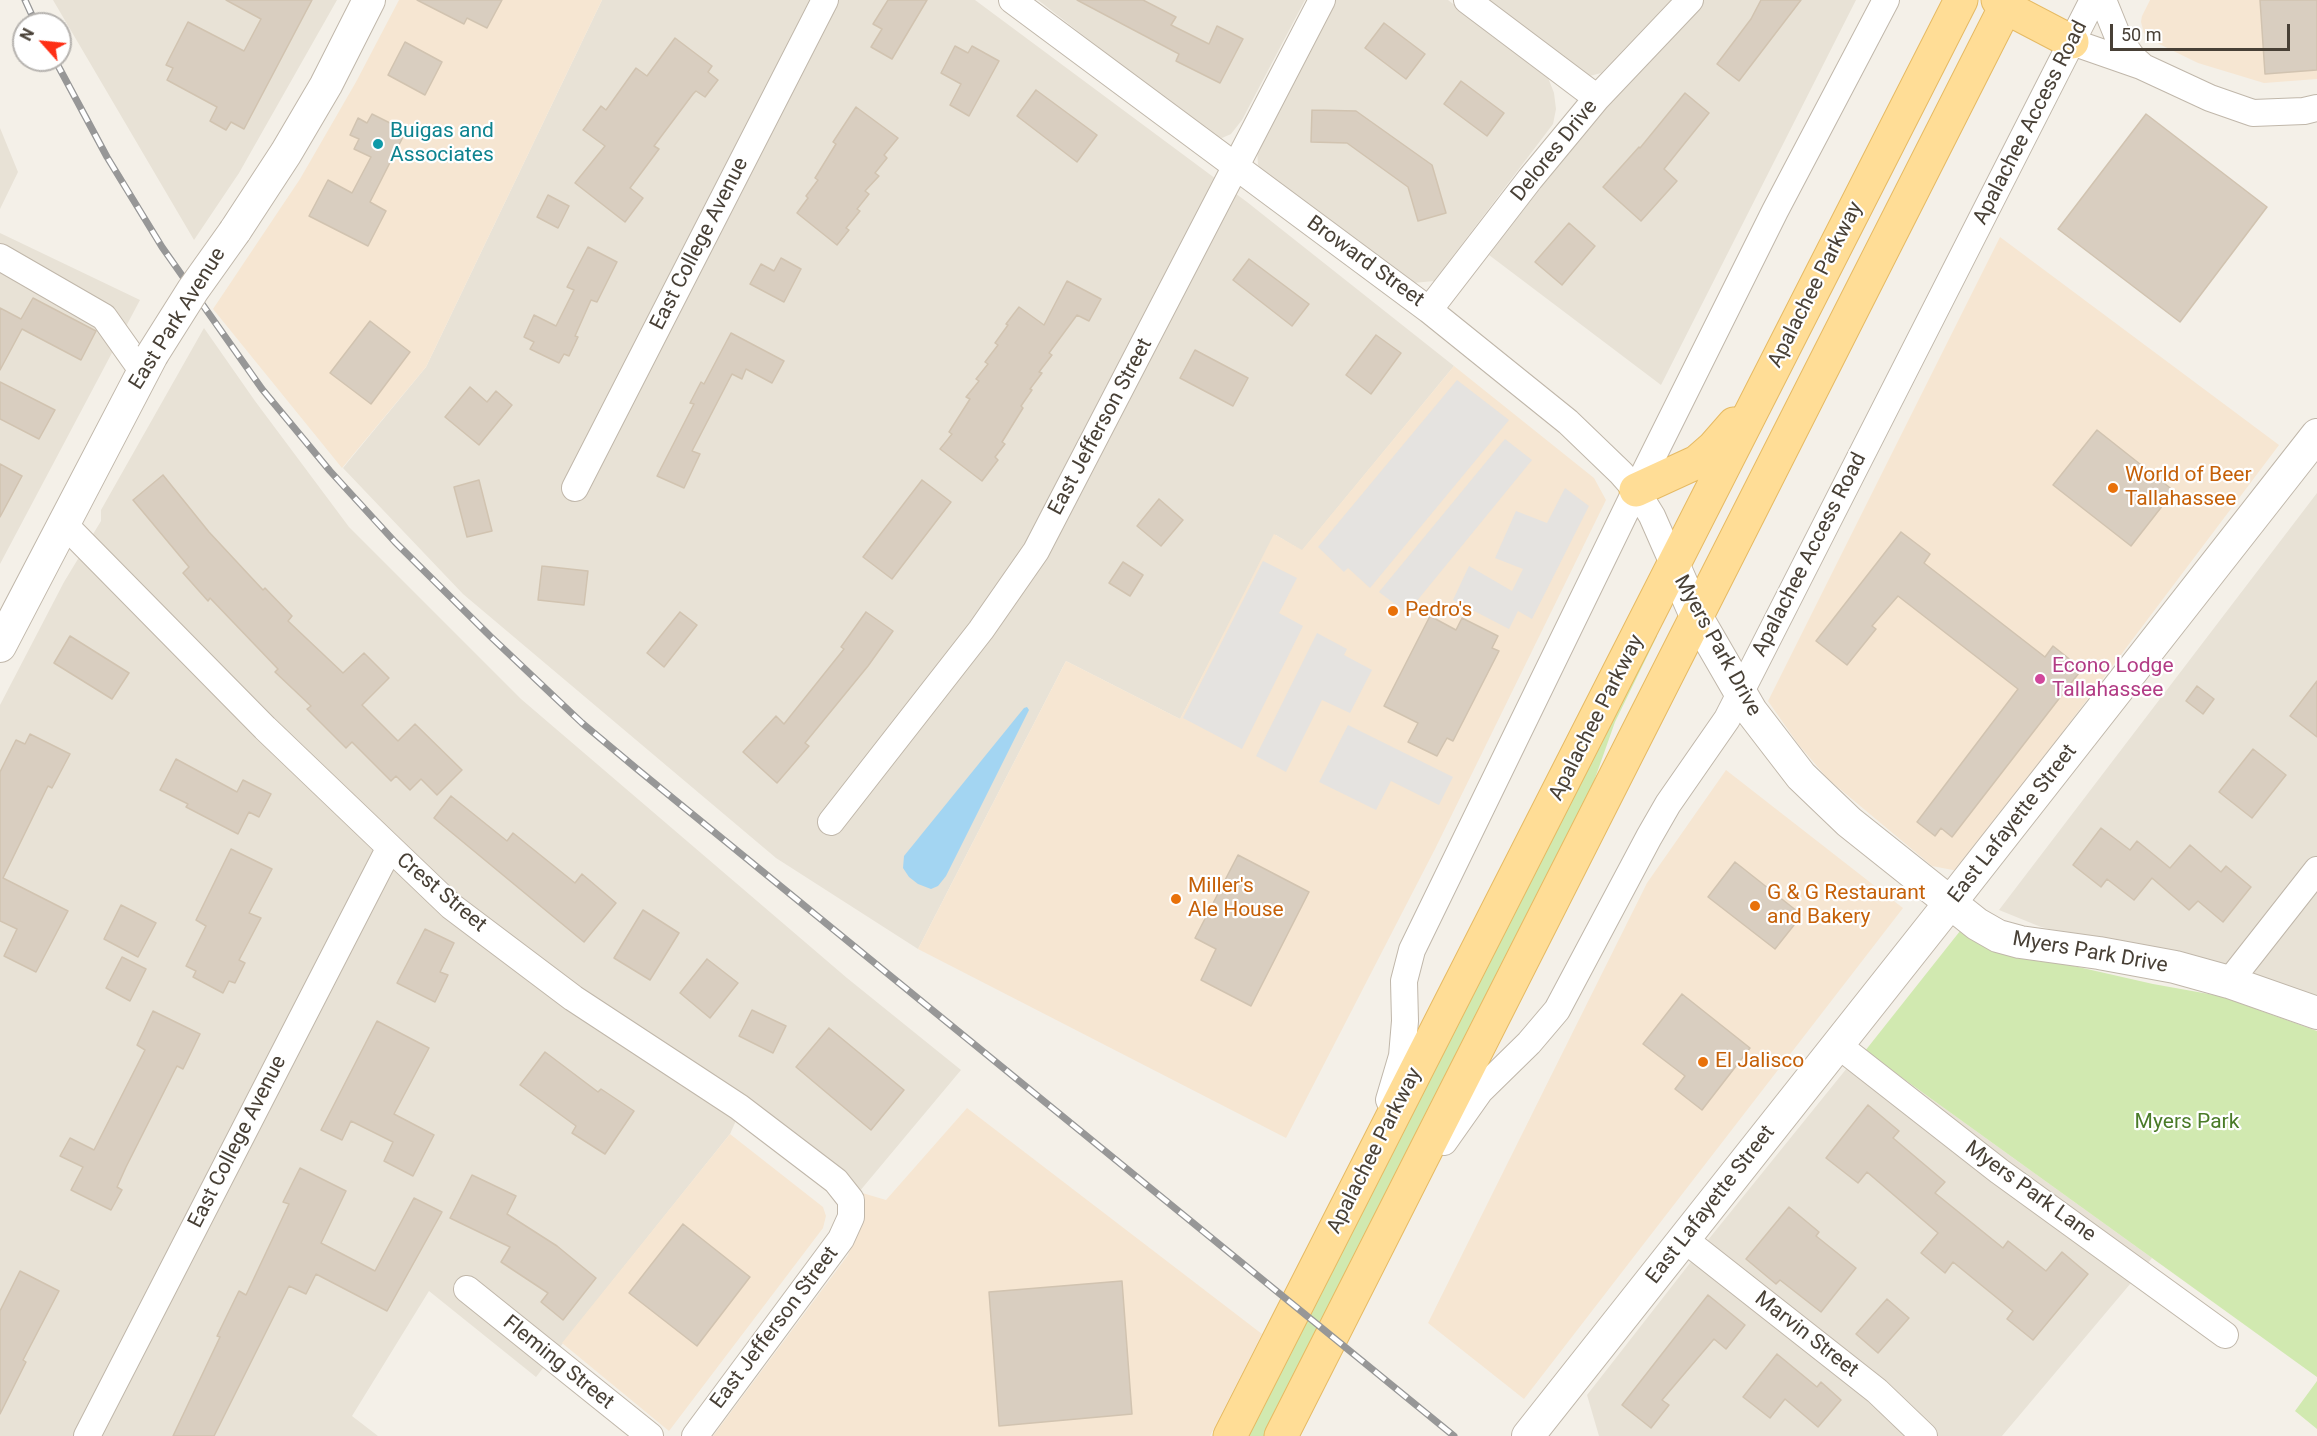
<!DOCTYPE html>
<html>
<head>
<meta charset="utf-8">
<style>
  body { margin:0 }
  #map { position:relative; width:2317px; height:1436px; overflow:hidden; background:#f4f0e8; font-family:Roboto,sans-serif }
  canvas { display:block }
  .north { position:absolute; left:12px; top:12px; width:60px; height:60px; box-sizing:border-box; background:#fff; border:2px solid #b6b3af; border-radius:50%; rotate:297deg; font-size:16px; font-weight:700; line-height:24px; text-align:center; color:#484036 }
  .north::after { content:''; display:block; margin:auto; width:21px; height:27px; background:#fe2f15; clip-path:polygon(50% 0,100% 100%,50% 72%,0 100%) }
  .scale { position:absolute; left:2110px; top:24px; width:180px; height:27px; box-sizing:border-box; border:3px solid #484036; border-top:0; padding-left:8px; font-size:18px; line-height:21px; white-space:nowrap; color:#484036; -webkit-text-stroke:4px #fff; paint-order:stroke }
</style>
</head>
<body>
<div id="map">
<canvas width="2317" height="1436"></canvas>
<div class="north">N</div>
<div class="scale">50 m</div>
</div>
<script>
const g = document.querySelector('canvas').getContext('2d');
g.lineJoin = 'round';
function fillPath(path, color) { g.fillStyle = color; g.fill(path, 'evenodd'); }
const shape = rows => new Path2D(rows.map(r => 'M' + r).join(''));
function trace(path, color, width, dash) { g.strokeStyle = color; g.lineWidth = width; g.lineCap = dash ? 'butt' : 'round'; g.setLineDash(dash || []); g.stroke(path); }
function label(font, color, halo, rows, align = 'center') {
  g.font = font + ' Roboto,sans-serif'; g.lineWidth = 4.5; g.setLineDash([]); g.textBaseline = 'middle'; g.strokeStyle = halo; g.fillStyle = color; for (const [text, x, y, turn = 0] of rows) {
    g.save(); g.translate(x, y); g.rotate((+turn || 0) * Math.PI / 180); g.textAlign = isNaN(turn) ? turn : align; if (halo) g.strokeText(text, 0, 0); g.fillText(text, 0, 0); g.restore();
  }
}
fillPath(shape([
  [53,0,337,0,239,173,194,240],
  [602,0,975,0,1247,202,1454,366,1302,551,1276,535,1180,719,1066,661,918,949,776,858,463,594,343,468,426,367],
  [1038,0,1305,0,1242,120,1231,134,1222,138,1215,136,1153,90],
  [1333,0,1448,0,1547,75,1554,93,1556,109,1553,124,1434,281,1413,283,1265,176,1258,165,1257,149],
  [1480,0,1671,0,1601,73,1590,76,1582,74],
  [1703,0,1856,0,1661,385,1489,255,1603,107],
  [0,128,18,172,0,209],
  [0,233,140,300,0,564],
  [204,328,255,401,349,527,521,699,847,978,961,1070,859,1192,837,1165,746,1098,730,1134,536,1377,429,1291,352,1416,378,1436,0,1436,0,705,64,582,101,521,101,510],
  [2317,493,2317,1001,2215,969,2041,927,1999,910],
  [1865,1051,2152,1258,2002,1436,1599,1436,1587,1395,1708,1240,1847,1068]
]), '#e8e2d6');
fillPath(shape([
  [399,0,602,0,426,367,342,468,213,309,300,179,356,82],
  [2150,0,2317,0,2317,79,2264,83,2198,63,2153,41,2144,33,2141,22,2142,16],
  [2000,237,2279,445,1958,871,1932,866,1828,779,1798,744,1768,701],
  [1454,366,1594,478,1606,500,1435,849,1286,1138,918,949,1066,661,1180,719,1274,534,1302,550],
  [1726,770,1903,908,1524,1399,1428,1323,1647,883],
  [967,1108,1262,1334,1210,1436,713,1436,848,1255,857,1232,859,1192,886,1200],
  [730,1134,823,1207,826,1216,823,1228,669,1431,562,1343]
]), '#f6e6d2');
fillPath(shape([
  [1656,634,1657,636,1615,722,1593,784,1265,1436,1244,1436],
  [1964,926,2065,964,2153,984,2220,996,2317,1031,2317,1377,1865,1051],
  [2317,1381,2317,1429,2295,1411]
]), '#d1e9b0');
fillPath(shape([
  [1457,380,1509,420,1370,588,1348,568,1344,572,1318,547],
  [1505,439,1532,460,1407,613,1379,592],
  [1565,488,1589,506,1532,619,1518,611,1509,629,1453,600,1469,566,1512,591,1523,569,1495,558,1516,511,1547,523],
  [1263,561,1297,578,1279,613,1303,626,1242,749,1183,718],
  [1317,633,1347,649,1344,655,1372,670,1350,713,1322,700,1286,772,1256,756],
  [1348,725,1453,777,1439,805,1391,781,1376,810,1319,782]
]), '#e5e3e0');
fillPath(shape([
  [1027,707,1029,710,946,876,938,886,931,889,918,884,909,877,903,868,904,856,1024,708]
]), '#a3d5f2');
const building = shape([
  [226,0,312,0,244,129,231,122,226,130,210,121,217,107,167,80,173,68,166,65,188,22,244,51,261,19,226,0],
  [417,0,502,0,487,28,467,18,464,24,417,0],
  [888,0,927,0,892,59,871,47,882,29,873,24,888,0],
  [1077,0,1143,0,1176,17,1171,25,1209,44,1217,26,1243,39,1220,83,1176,61,1179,54,1077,0],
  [1761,0,1801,0,1739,81,1717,64,1751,19,1761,0],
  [2260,0,2317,0,2317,70,2265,74,2260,0],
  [1384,23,1425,54,1406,79,1365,48,1384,23],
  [675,38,712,66,708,72,718,80,705,97,696,91,693,94,654,146,659,149,630,188,643,198,625,222,575,183,605,146,583,130,601,106,606,110,636,68,647,76,675,38],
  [405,42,442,62,425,95,388,75,405,42],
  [955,46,968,53,972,46,999,61,969,116,950,105,961,84,941,73,955,46],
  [1461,81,1504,113,1487,136,1444,104,1461,81],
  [1036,90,1097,135,1077,162,1017,116,1036,90],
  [1685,93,1709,113,1664,169,1677,181,1641,221,1603,187,1639,147,1640,148,1685,93],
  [856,107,898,138,884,155,887,158,875,173,879,176,865,191,869,194,857,209,860,211,846,228,849,230,837,245,797,213,808,198,806,196,818,180,815,178,836,144,833,142,856,107],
  [1312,110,1356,111,1432,165,1446,213,1418,221,1408,187,1347,143,1311,142,1312,110],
  [372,114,406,131,370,202,386,211,368,246,309,216,328,180,352,193,371,157,354,149,359,139,350,135,358,118,367,123,372,114],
  [2146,114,2267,207,2180,322,2058,229,2146,114],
  [548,195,569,206,558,228,537,217,548,195],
  [1569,223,1595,246,1562,285,1535,262,1569,223],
  [588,247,617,262,597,302,591,300,575,336,578,337,569,356,564,354,559,363,530,349,534,342,524,337,534,315,556,326,574,290,567,287,588,247],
  [781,258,801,269,784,302,750,284,761,264,774,271,781,258],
  [1249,259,1309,304,1292,326,1233,280,1249,259],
  [1067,281,1101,299,1089,321,1077,315,1049,353,1052,355,1039,372,1042,373,1030,389,1032,390,1021,406,1023,408,1002,442,1005,444,995,457,998,460,982,481,940,449,952,434,949,432,970,399,966,397,979,381,976,379,988,364,985,362,998,345,995,343,1008,325,1006,324,1019,307,1044,325,1067,281],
  [33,298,96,331,81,360,22,329,0,370,0,308,21,319,33,298],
  [370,321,410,352,371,404,330,373,370,321],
  [731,333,784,361,772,383,746,369,742,379,732,374,692,451,700,454,684,488,657,476,694,404,690,403,701,382,704,384,731,333],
  [1376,335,1401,353,1371,394,1346,375,1376,335],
  [1195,350,1248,378,1233,406,1180,378,1195,350],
  [0,382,55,410,39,439,0,419,0,382],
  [470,387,487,402,496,391,512,405,479,445,445,417,470,387],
  [2097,430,2174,491,2131,546,2053,485,2097,430],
  [0,464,22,476,0,517,0,464],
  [163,475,209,532,263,590,265,588,292,616,288,621,343,673,364,653,389,678,362,705,398,741,415,724,462,770,437,795,421,779,410,790,396,776,391,781,352,742,346,748,307,709,311,706,275,672,278,669,210,598,208,601,183,573,189,567,133,500,163,475],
  [479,480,492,531,467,537,454,487,479,480],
  [922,480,951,502,892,579,863,557,922,480],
  [1159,499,1183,520,1161,546,1137,526,1159,499],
  [1901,532,1930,554,1924,563,2045,657,2053,646,2082,669,1952,837,1941,828,1935,836,1917,822,2018,689,1898,596,1872,626,1876,629,1847,665,1816,641,1901,532],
  [1123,562,1143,575,1130,596,1109,583,1123,562],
  [542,566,588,571,584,605,538,600,542,566],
  [680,612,697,625,664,667,647,653,680,612],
  [866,612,893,631,868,666,805,743,809,746,777,783,743,752,776,716,784,724,844,649,841,647,866,612],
  [1430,616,1456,630,1462,618,1498,636,1492,648,1499,651,1453,741,1447,738,1437,756,1408,742,1418,723,1384,706,1430,616],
  [70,636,129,673,112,699,54,663,70,636],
  [2317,681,2317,737,2290,716,2317,681],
  [2197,686,2214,699,2203,714,2186,701,2197,686],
  [30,734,70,754,52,788,48,786,3,878,68,911,36,972,4,956,17,929,0,921,0,772,16,740,25,744,30,734],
  [2253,749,2286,775,2252,818,2219,792,2253,749],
  [176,759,237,792,243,780,271,794,259,817,249,812,238,834,186,807,188,804,160,790,176,759],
  [451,796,507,841,513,833,575,883,582,874,616,903,584,942,434,818,451,796],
  [2101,828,2130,850,2137,841,2170,868,2190,845,2221,872,2226,866,2251,887,2223,922,2198,901,2189,910,2152,878,2134,900,2107,879,2101,887,2073,865,2101,828],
  [231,849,272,869,249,913,261,918,239,960,245,963,235,983,229,981,223,993,193,977,196,971,186,966,206,926,196,920,231,849],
  [1238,855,1309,892,1251,1006,1201,980,1216,949,1195,938,1238,855],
  [1735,862,1802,915,1775,949,1708,897,1735,862],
  [121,905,156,923,138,957,104,939,121,905],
  [643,910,679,933,650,980,614,958,643,910],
  [425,929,454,943,440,972,448,975,435,1002,397,983,425,929],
  [122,957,146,969,130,1001,106,988,122,957],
  [707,959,738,983,710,1018,680,993,707,959],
  [1682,994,1750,1048,1702,1110,1675,1089,1685,1076,1643,1044,1682,994],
  [752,1010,786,1026,773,1053,739,1036,752,1010],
  [153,1011,200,1034,183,1069,177,1066,126,1167,117,1187,122,1190,111,1210,71,1190,83,1167,60,1156,70,1138,94,1150,145,1050,137,1045,153,1011],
  [377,1021,429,1048,394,1114,434,1135,413,1176,384,1161,393,1142,351,1121,342,1140,321,1130,377,1021],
  [829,1028,904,1090,871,1130,796,1067,829,1028],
  [545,1052,598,1092,601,1089,634,1111,605,1154,572,1133,576,1126,520,1085,545,1052],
  [1868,1105,1899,1131,1893,1138,1945,1182,1935,1193,2003,1248,2008,1241,2046,1271,2062,1252,2088,1274,2033,1340,2007,1319,2013,1311,1953,1262,1945,1273,1921,1253,1938,1233,1867,1172,1858,1183,1826,1158,1868,1105],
  [300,1168,346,1191,321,1243,375,1271,414,1198,442,1212,387,1311,316,1274,306,1294,289,1286,214,1436,173,1436,220,1337,217,1336,239,1291,246,1295,289,1204,283,1202,300,1168],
  [472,1175,516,1196,507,1214,557,1246,596,1278,563,1320,541,1302,548,1293,501,1262,510,1247,450,1218,472,1175],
  [1789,1207,1819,1232,1816,1236,1856,1268,1821,1312,1780,1280,1776,1284,1746,1259,1789,1207],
  [683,1224,750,1277,697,1346,629,1293,683,1224],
  [20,1271,59,1291,23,1360,26,1362,0,1414,0,1311,20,1271],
  [1122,1281,1132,1414,999,1426,989,1292,1122,1281],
  [1708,1295,1745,1325,1726,1349,1714,1339,1662,1400,1669,1405,1651,1428,1622,1405,1708,1295],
  [1887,1299,1909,1318,1878,1353,1856,1334,1887,1299],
  [1777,1354,1817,1387,1821,1382,1841,1400,1818,1427,1785,1399,1770,1418,1743,1397,1777,1354]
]);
fillPath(building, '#d9cec0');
trace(building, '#d1c3b0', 1.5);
const minor = shape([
  [1012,0,1429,310,1568,422,1621,473,1636,490,1652,516,1674,566],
  [1467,0,1597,98],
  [2103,0,2118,37,2132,57,2141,65],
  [2072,42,2141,66,2210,98,2253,113,2304,111,2317,108],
  [0,257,104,317,143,372],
  [1429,310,1530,179,1597,98,1690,0],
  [575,488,825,0],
  [63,523,265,728,451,906,573,998,739,1107,836,1181,851,1200,851,1217,841,1239,695,1436],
  [831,822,981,630,1036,551,1322,0],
  [2229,982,2317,870],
  [1838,1045,1999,1171,2225,1335],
  [1389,1100,1402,1056,1405,1021,1404,981,1412,950,1636,490,1775,211,1886,0],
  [1444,1142,1480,1091,1529,1043,1557,1010,1649,837,1668,804,1727,719,2093,0],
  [1684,1239,1877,1391,1924,1436],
  [467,1289,650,1436],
  [87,1436,389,849]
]);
const tertiary = shape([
  [235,231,286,153,326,85,369,0],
  [1674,566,1696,616,1751,711,1801,776,1849,822,1977,924,1998,936,2020,942,2099,953,2175,967,2229,982,2317,1013],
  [0,646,152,355],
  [1528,1436,1950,903,2317,435]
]);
const primary = shape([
  [1998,0,2005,7,2072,42],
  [1636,490,1697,462,1713,448,1734,424],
  [1230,1436,1961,0],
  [1281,1436,2009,0]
]);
trace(minor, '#c0b7aa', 28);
trace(tertiary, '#c0b7aa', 34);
trace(primary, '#e6ba63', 35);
trace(minor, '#fff', 26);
trace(tertiary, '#fff', 32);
trace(primary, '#ffdd96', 33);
const rail = shape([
  [25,0,36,24],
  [55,60,107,157,162,247,262,389,330,471,395,542,490,636,582,723,637,769,1454,1436]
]);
trace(rail, '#979797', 7);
trace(rail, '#fff', 4.5, [14]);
const tertiaryBridge = shape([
  [152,355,193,290,235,231]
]);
trace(tertiaryBridge, '#c0b7aa', 34, []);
trace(tertiaryBridge, '#fff', 32);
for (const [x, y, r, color] of [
  [378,144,6,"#0f9aa8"],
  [2113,488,6,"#e8710a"],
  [1393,611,6,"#e8710a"],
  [2040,679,6,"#d1479c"],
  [1176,899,6,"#e8710a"],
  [1755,906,6,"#e8710a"],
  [1703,1062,6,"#e8710a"]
]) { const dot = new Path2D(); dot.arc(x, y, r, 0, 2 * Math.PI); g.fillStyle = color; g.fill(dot); trace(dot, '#fff', 2); }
label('21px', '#484036', '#fff', [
  ["Apalachee Access Road",2031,123,-63],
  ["Delores Drive",1555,151,-51],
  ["East College Avenue",700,244,-63],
  ["Broward Street",1365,262,36],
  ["Apalachee Parkway",1816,285,-63],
  ["East Park Avenue",178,319,-58],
  ["East Jefferson Street",1101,427,-62],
  ["Apalachee Access Road",1810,555,-63],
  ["Myers Park Drive",1717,646,61],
  ["Apalachee Parkway",1597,718,-63],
  ["East Lafayette Street",2013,824,-52],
  ["Crest Street",441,893,40],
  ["Myers Park Drive",2090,953,10],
  ["East College Avenue",238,1142,-63],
  ["Apalachee Parkway",1375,1151,-63],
  ["Myers Park Lane",2030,1192,36],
  ["East Lafayette Street",1711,1205,-52],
  ["East Jefferson Street",775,1328,-53],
  ["Marvin Street",1806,1335,38],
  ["Fleming Street",558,1363,39]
]);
label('21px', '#0d838f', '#fff', [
  ["Buigas and",390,132],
  ["Associates",390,156]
], 'left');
label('21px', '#c56008', '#fff', [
  ["World of Beer",2125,476],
  ["Tallahassee",2125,500],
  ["Pedro's",1405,611],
  ["Miller's",1188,887],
  ["Ale House",1188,911],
  ["G & G Restaurant",1767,894],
  ["and Bakery",1767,918],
  ["El Jalisco",1715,1062]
], 'left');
label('21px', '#b23c85', '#fff', [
  ["Econo Lodge",2052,667],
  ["Tallahassee",2052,691]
], 'left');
label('21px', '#4a7b28', '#fff', [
  ["Myers Park",2187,1123]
]);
</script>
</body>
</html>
